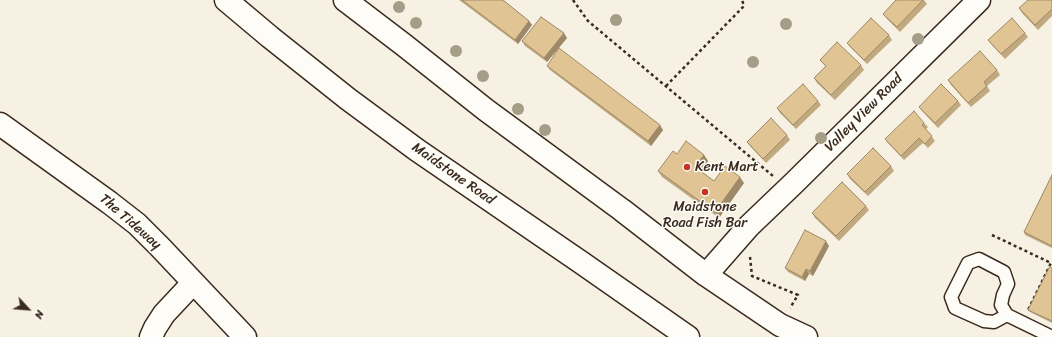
<!DOCTYPE html>
<html>
<head>
<meta charset="utf-8">
<style>
  body { margin:0 }
  #map { position:relative; width:1052px; height:337px; overflow:hidden; background:#f7f1e3; font-family:Sriracha,sans-serif }
  canvas { display:block }
  .north { position:absolute; left:8px; top:289px; width:40px; height:40px; -webkit-text-stroke:3px #fdfcf7; paint-order:stroke; rotate:116deg; font-size:11px; font-weight:700; line-height:16px; text-align:center; color:#3b2a1e }
  .north::after { content:''; display:block; margin:auto; width:14px; height:18px; background:#3b2a1e; clip-path:polygon(50% 0,100% 100%,50% 72%,0 100%) }
</style>
</head>
<body>
<div id="map">
<canvas width="1052" height="337"></canvas>
<div class="north">N</div>
</div>
<script>
const g = document.querySelector('canvas').getContext('2d');
g.lineJoin = 'round';
const shape = rows => new Path2D(rows.map(r => 'M' + r).join(''));
function trace(path, color, width, dash) { g.strokeStyle = color; g.lineWidth = width; g.lineCap = dash ? 'butt' : 'round'; g.setLineDash(dash || []); g.stroke(path); }
function fillPath(path, color) { g.fillStyle = color; g.fill(path, 'evenodd'); }
function label(font, color, halo, rows, align = 'center') {
  g.font = font + ' Sriracha,sans-serif'; g.lineWidth = 3; g.setLineDash([]); g.textBaseline = 'middle'; g.strokeStyle = halo; g.fillStyle = color; for (const [text, x, y, turn = 0] of rows) {
    g.save(); g.translate(x, y); g.rotate((+turn || 0) * Math.PI / 180); g.textAlign = isNaN(turn) ? turn : align; if (halo) g.strokeText(text, 0, 0); g.fillText(text, 0, 0); g.restore();
  }
}
const lane = shape([
  [1007,315,994,322,984,321,955,308,951,297,968,263,979,259,1004,272,1008,284,1003,295,1001,305,1007,315,1052,337]
]);
const street = shape([
  [226,0,270,37,348,99,417,150,582,263,688,337],
  [151,337,155,328,164,314,193,283]
]);
const secondary = shape([
  [345,0,404,45,486,110,622,210,706,275,780,325,806,337],
  [0,124,110,203,137,224,160,247,245,337],
  [706,275,749,226,795,182,979,0]
]);
trace(lane, '#3b2a1e', 15);
trace(street, '#3b2a1e', 25);
trace(secondary, '#3b2a1e', 25);
trace(shape([
  [573,0,588,21,773,176],
  [666,86,744,6,742,0],
  [992,235,1051,263,1028,310],
  [750,257,752,276,798,295,790,308]
]), '#3b2a1e', 2.5, [3, 3]);
trace(lane, '#fdfcf7', 12);
trace(street, '#fdfcf7', 22);
trace(secondary, '#fdfcf7', 22);
g.fillStyle = '#a49d87';
for (const [x, y] of [
  [399,7],
  [616,20],
  [416,23],
  [786,24],
  [918,39],
  [456,51],
  [753,62],
  [483,76],
  [518,109],
  [545,130],
  [821,138]
]) { g.beginPath(); g.arc(x, y, 6, 0, 2 * Math.PI); g.fill(); }
fillPath(shape([
  [459,0,503,0,529,21,532,25,518,44],
  [896,0,924,0,927,4,900,32,886,18,883,14],
  [1052,0,1052,16,1038,30,1022,13,1019,8],
  [1025,33,1028,37,1005,59,991,44,988,40],
  [889,35,892,40,867,64,850,47,847,43],
  [567,38,547,62,525,46,522,41],
  [820,60,861,65,864,70,835,100,817,83,814,78,826,67],
  [547,66,663,130,651,146,550,70],
  [997,70,1000,75,987,86,990,91,971,107,951,85,948,80],
  [818,101,821,105,796,129,780,113,777,108],
  [958,101,961,105,938,128,922,111,919,107],
  [924,123,928,127,926,129,935,141,928,148,923,143,904,160,888,143,885,139],
  [787,135,790,140,766,163,750,146,747,142],
  [677,154,704,155,708,161,701,171,714,181,744,183,719,218,662,177,658,171],
  [891,166,894,171,868,196,850,179,847,174],
  [1052,175,1052,248,1025,235,1024,232],
  [866,206,869,210,839,241,815,218,812,213],
  [829,246,813,276,809,274,805,281,788,272,785,268],
  [1052,268,1052,323,1030,312,1028,310]
]), '#c1a97f');
fillPath(shape([
  [529,21,532,25,518,44,515,40],
  [564,33,567,38,547,62,544,58],
  [660,125,663,130,651,146,648,141],
  [704,155,708,161,700,173,695,167],
  [740,177,744,183,719,218,715,212],
  [826,241,829,246,813,276,810,271],
  [806,269,809,274,805,281,802,277]
]), '#9d8968');
const building = shape([
  [462,0,503,0,529,21,515,40,462,0],
  [896,0,923,0,897,27,883,14,896,0],
  [1028,0,1052,0,1052,9,1035,25,1019,8,1028,0],
  [541,17,564,33,544,58,522,41,541,17],
  [871,18,889,35,864,60,847,43,871,18],
  [1012,18,1025,33,1001,54,988,40,1012,18],
  [837,42,861,65,831,95,814,78,826,66,820,60,837,42],
  [559,48,660,125,648,141,547,66,559,48],
  [980,51,997,70,984,82,987,86,968,103,948,80,980,51],
  [803,84,818,101,793,125,777,108,803,84],
  [941,84,958,101,935,123,919,107,941,84],
  [914,111,924,123,922,125,932,136,925,144,919,138,901,156,885,139,914,111],
  [771,118,787,135,763,159,747,142,771,118],
  [686,141,704,155,695,167,714,181,725,166,740,177,715,212,658,171,673,151,677,154,686,141],
  [873,148,891,166,865,192,847,174,873,148],
  [1052,175,1052,246,1024,232,1052,175],
  [842,182,866,206,836,236,812,213,842,182],
  [805,230,826,241,810,271,806,269,802,277,785,268,805,230],
  [1050,266,1052,268,1052,321,1028,310,1050,266]
]);
fillPath(building, '#e0c494');
trace(building, '#9d8968', 1);
for (const [x, y, r, color] of [
  [687,167,4,"#c8321e"],
  [705,192,4,"#c8321e"]
]) { const dot = new Path2D(); dot.arc(x, y, r, 0, 2 * Math.PI); g.fillStyle = color; g.fill(dot); trace(dot, '#fdfcf7', 1.5); }
label('14px', '#3b2a1e', '#fdfcf7', [
  ["Valley View Road",864,113,-45],
  ["Maidstone Road",453,174,35],
  ["The Tideway",130,222,41]
]);
label('14px', '#3b2a1e', '#fdfcf7', [
  ["Kent Mart",695,167],
  ["Maidstone",705,207,"center"],
  ["Road Fish Bar",705,223,"center"]
], 'left');
</script>
</body>
</html>
